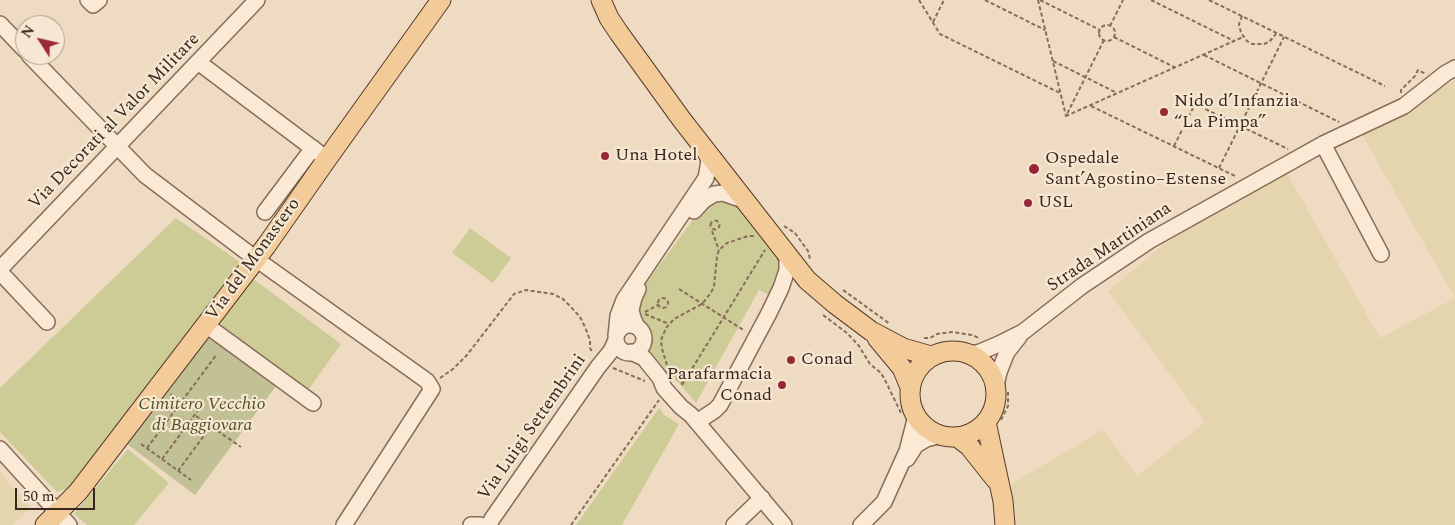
<!DOCTYPE html>
<html>
<head>
<meta charset="utf-8">
<style>
  body { margin:0 }
  #map { position:relative; width:1455px; height:525px; overflow:hidden; background:#efdbc2; font-family:Spectral,serif }
  canvas { display:block }
  .north { position:absolute; left:15px; top:15px; width:50px; height:50px; box-sizing:border-box; background:#f6e7d2; border:1px solid #aa9a8a; border-radius:50%; rotate:305deg; font-size:14px; font-weight:700; line-height:20px; text-align:center; color:#39271d }
  .north::after { content:''; display:block; margin:auto; width:18px; height:22px; background:#9a2738; clip-path:polygon(50% 0,100% 100%,50% 72%,0 100%) }
  .scale { position:absolute; left:15px; top:488px; width:80px; height:22px; box-sizing:border-box; border:2px solid #39271d; border-top:0; padding-left:6px; font-size:15px; line-height:18px; white-space:nowrap; color:#39271d; -webkit-text-stroke:4px #f6e7d2; paint-order:stroke }
</style>
</head>
<body>
<div id="map">
<canvas width="1455" height="525"></canvas>
<div class="north">N</div>
<div class="scale">50 m</div>
</div>
<script>
const g = document.querySelector('canvas').getContext('2d');
g.lineJoin = 'round';
function fillPath(path, color) { g.fillStyle = color; g.fill(path, 'evenodd'); }
const shape = rows => new Path2D(rows.map(r => 'M' + r).join(''));
function trace(path, color, width, dash) { g.strokeStyle = color; g.lineWidth = width; g.lineCap = dash ? 'butt' : 'round'; g.setLineDash(dash || []); g.stroke(path); }
function label(font, color, halo, rows, align = 'center') {
  g.font = font + ' Spectral,serif'; g.lineWidth = 4.5; g.setLineDash([]); g.textBaseline = 'middle'; g.strokeStyle = halo; g.fillStyle = color; for (const [text, x, y, turn = 0] of rows) {
    g.save(); g.translate(x, y); g.rotate((+turn || 0) * Math.PI / 180); g.textAlign = isNaN(turn) ? turn : align; if (halo) g.strokeText(text, 0, 0); g.fillText(text, 0, 0); g.restore();
  }
}
fillPath(shape([
  [1455,80,1455,525,1010,525,1011,484,1103,430,1137,476,1205,422,1108,291,1163,245,1229,202,1287,173,1380,338,1455,298,1361,133],
  [0,472,30,508,12,525,0,525]
]), '#e5d5af');
fillPath(shape([
  [712,199,734,201,780,258,781,268,772,290,769,295,759,290,696,403,679,383,662,372,648,354,651,334,648,326,640,318,636,303,640,291,704,205],
  [176,218,240,262,69,488,57,492,0,432,0,388],
  [470,228,511,258,493,283,452,253],
  [252,278,341,344,306,393,225,335,220,320],
  [659,408,664,415,679,424,622,525,576,525],
  [128,449,169,483,134,525,87,525,74,514]
]), '#cdcc96');
fillPath(shape([
  [208,335,276,386,195,495,127,444]
]), '#c2c195');
const minor = shape([
  [88,0,93,5,99,0],
  [0,24,25,50],
  [29,55,145,175,256,259,427,381,432,389,344,525],
  [198,62,327,159],
  [1323,144,1381,254],
  [694,211,704,200,714,194,723,193,743,200],
  [265,212,313,148],
  [0,269,257,0],
  [0,272,47,322],
  [206,325,313,403],
  '616 339a14 14 0 1 1 28 0a14 14 0 1 1-28 0Z',
  [637,327,633,318,631,310,634,298,638,289],
  [616,336,618,316,624,300,706,178,709,161,706,153],
  [631,352,644,358,660,378,664,388,681,407,691,415,784,525],
  [972,354,980,352,999,344,1023,332,1082,286,1149,241,1323,144,1404,106,1446,73,1455,68],
  [996,386,999,372,1007,352,1019,337],
  [697,422,715,410,720,405,769,313,781,288,787,270,787,259,783,250],
  [0,449,69,525],
  [907,459,916,445,926,439,942,435],
  [471,525,480,525],
  [489,525,492,519,598,367,611,351,616,340],
  [734,525,762,498],
  [861,525,884,502,907,451,916,416]
]);
const major = shape([
  [601,0,609,18,619,33,682,120,807,280,835,304,871,331,903,348,931,356],
  [877,338,902,368,910,387],
  '910 394a43 43 0 1 1 86 0a43 43 0 1 1-86 0Z',
  [986,422,1003,501,1005,525],
  [957,437,969,446,996,480],
  [45,525,78,492,266,246,327,159,441,0]
]);
trace(minor, '#896c59', 18);
trace(major, '#573b2d', 21);
trace(shape([
  [919,0,940,34,1060,93],
  [985,0,1045,30],
  [1038,0,1066,116],
  [1040,0,1100,30],
  [1151,0,1234,41],
  [1209,0,1385,86],
  [1242,16,1239,24,1241,33,1247,41,1252,44,1264,44,1269,42,1276,34],
  [933,22,944,0],
  '1099 33a8 8 0 1 1 16 0a8 8 0 1 1-16 0Z',
  [1110,26,1123,0],
  [1114,37,1174,67],
  [1104,40,1066,116,1243,37],
  [1204,55,1339,122],
  [1053,61,1117,93],
  [1401,93,1401,90,1415,76,1418,70,1426,74],
  [1091,106,1237,177],
  [1174,146,1195,104,1288,149],
  [1219,168,1284,37],
  '710.5 225a4.5 4.5 0 1 1 9 0a4.5 4.5 0 1 1-9 0Z',
  [784,226,795,233,808,251,810,259],
  [712,231,719,250],
  [679,289,745,331],
  [843,290,890,324],
  '658 303a5 5 0 1 1 10 0a5 5 0 1 1-10 0Z',
  [645,312,658,305],
  [645,314,669,324],
  [823,315,847,333,859,346,870,364,881,373,885,380,902,415],
  [924,338,930,338,937,334,952,332,972,335,979,338],
  [667,365,662,349,661,340,666,328,674,319,702,304,710,294,714,287,717,256,719,250,727,243,748,236,754,236],
  [613,368,645,381],
  [672,373,683,384],
  [440,378,453,369,467,355,514,294,526,290,553,294,563,299,571,307,580,317,585,327,590,340,590,348,593,353],
  [682,385,765,250],
  [196,416,241,447],
  [1001,420,1008,406,1008,392],
  [141,444,191,480],
  [147,448,217,354],
  [162,459,199,409,190,404,185,404,170,394],
  [178,471,211,426],
  [571,525,659,400]
]), '#896c59', 2, [4, 2.5]);
trace(minor, '#faead5', 15);
trace(major, '#f3cb99', 19);
for (const [x, y, r, color] of [
  [1164,112,5,"#9a2738"],
  [605,156,5,"#9a2738"],
  [1034,169,6,"#9a2738"],
  [1028,203,5,"#9a2738"],
  [791,360,5,"#9a2738"],
  [782,385,5,"#9a2738"]
]) { const dot = new Path2D(); dot.arc(x, y, r, 0, 2 * Math.PI); g.fillStyle = color; g.fill(dot); trace(dot, '#f6e7d2', 2); }
label('18px', '#39271d', '#f6e7d2', [
  ["Nido d’Infanzia",1174,102],
  ["“La Pimpa”",1174,123],
  ["Una Hotel",615,156],
  ["Ospedale",1045,159],
  ["Sant’Agostino–Estense",1045,180],
  ["USL",1038,203],
  ["Conad",801,360],
  ["Parafarmacia",772,375,"right"],
  ["Conad",772,396,"right"]
], 'left');
label('18px', '#39271d', '#f6e7d2', [
  ["Via Decorati al Valor Militare",115,122,-46],
  ["Strada Martiniana",1110,248,-34],
  ["Via del Monastero",254,260,-54],
  ["Via Luigi Settembrini",533,428,-55]
]);
label('italic 18px', '#505623', '#f6e7d2', [
  ["Cimitero Vecchio",202,405],
  ["di Baggiovara",202,426]
]);
</script>
</body>
</html>
